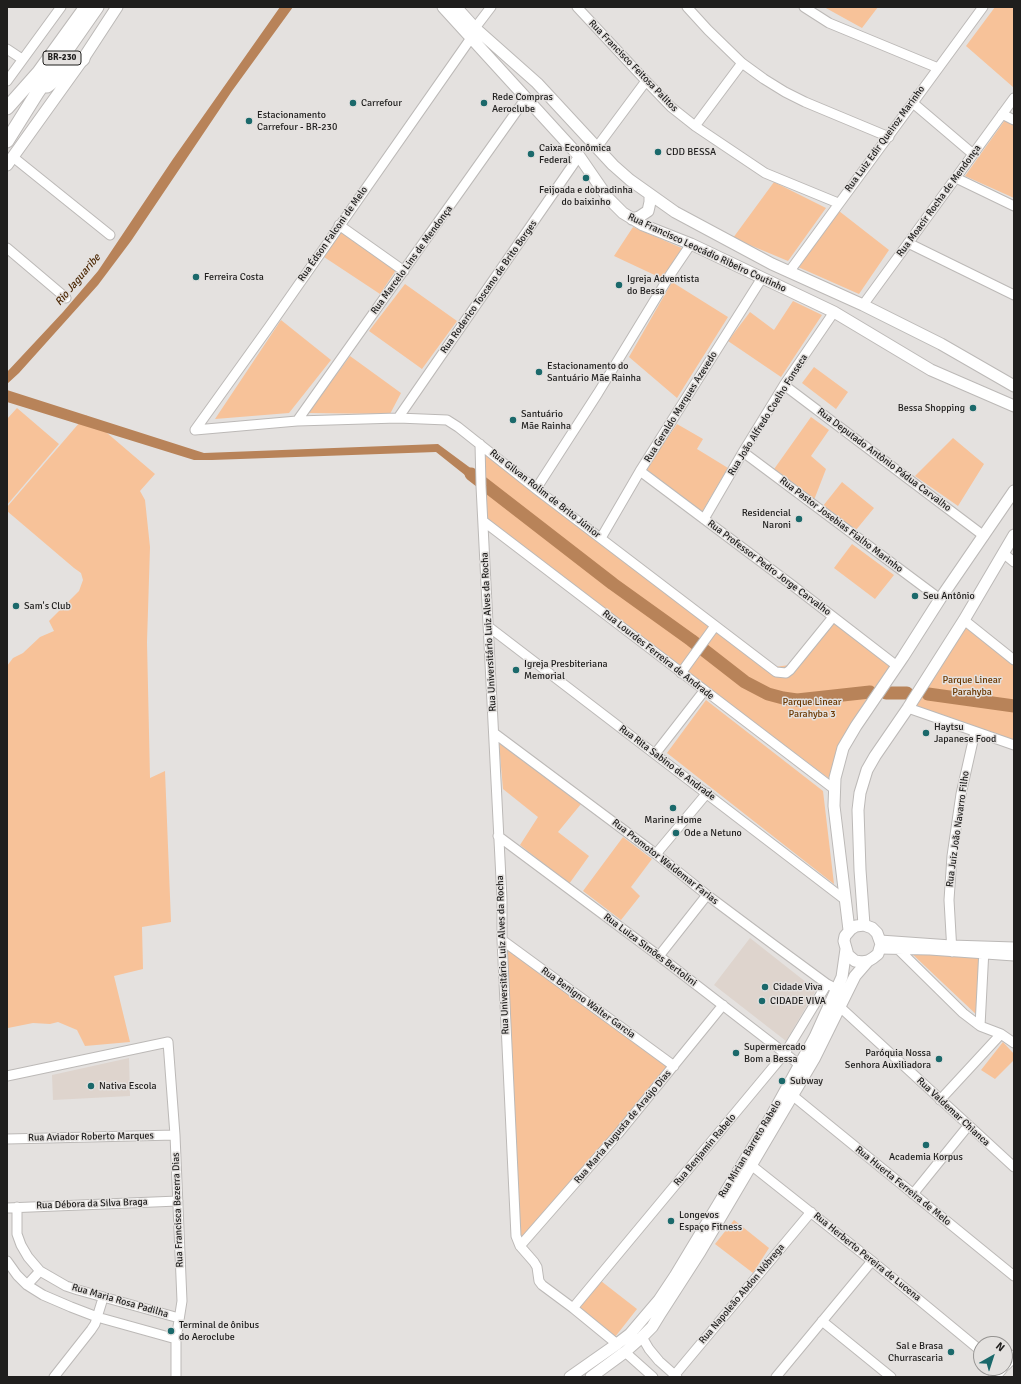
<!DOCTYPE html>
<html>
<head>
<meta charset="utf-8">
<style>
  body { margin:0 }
  #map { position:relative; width:1021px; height:1384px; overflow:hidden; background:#e4e1df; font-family:Signika,sans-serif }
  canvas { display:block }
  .frame { position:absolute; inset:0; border:8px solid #1f1e1d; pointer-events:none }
  .north { position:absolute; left:973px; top:1336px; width:40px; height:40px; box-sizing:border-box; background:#e4e1df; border:1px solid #959391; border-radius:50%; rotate:39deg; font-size:11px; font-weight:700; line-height:16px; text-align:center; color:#1f1e1d }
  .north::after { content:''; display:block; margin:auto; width:14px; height:18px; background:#1b696b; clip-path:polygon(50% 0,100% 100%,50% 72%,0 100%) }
</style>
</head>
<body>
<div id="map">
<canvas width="1021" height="1384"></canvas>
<div class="frame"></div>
<div class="north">N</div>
</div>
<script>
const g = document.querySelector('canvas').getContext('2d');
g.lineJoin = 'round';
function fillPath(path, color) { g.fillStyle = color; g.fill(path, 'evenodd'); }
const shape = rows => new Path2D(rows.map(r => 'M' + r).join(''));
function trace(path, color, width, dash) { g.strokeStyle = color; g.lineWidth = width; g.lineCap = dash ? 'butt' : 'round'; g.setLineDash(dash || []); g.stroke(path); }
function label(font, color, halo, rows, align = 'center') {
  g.font = font + ' Signika,sans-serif'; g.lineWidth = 3; g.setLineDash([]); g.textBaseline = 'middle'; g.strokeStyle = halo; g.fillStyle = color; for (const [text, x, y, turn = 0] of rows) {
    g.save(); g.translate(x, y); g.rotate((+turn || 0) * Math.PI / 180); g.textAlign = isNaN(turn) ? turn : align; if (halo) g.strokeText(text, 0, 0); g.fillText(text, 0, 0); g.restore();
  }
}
fillPath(shape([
  [750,938,816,990,786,1041,714,985],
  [129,1058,130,1096,53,1100,52,1075]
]), '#ded4cd');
fillPath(shape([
  [824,7,878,7,862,28],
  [995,7,1014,7,1014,85,1013,87,966,46],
  [1005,120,1014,125,1014,198,965,176],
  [774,182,826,208,788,261,733,238],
  [839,211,889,250,859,294,798,267],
  [633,227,684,249,661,278,614,256],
  [340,231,396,270,380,294,324,257],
  [672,282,728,317,677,398,629,357],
  [405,284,457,321,422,369,369,331],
  [793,301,822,315,781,377,728,341,750,312,774,330],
  [281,320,331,360,289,413,215,419],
  [350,356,401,393,390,414,308,413],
  [814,367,848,392,836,409,802,383],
  [17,408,59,444,7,505,7,419],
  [86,415,155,474,140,491,145,500,150,547,147,642,150,778,165,771,171,922,142,927,143,969,114,976,130,1042,85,1046,77,1030,58,1022,50,1024,33,1023,8,1028,7,1024,7,666,13,658,23,653,40,637,54,631,49,621,79,591,83,580,81,573,74,568,7,511,7,507],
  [811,417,829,430,811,456,826,469,814,500,772,472],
  [677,424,703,439,697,449,728,468,702,512,646,469],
  [953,438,984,464,958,506,915,476],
  [482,445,774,667,798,664,834,623,888,665,897,666,845,743,835,783,487,521],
  [842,482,874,508,851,536,819,511],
  [852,544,894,575,875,599,834,568],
  [963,621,1014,661,1014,744,909,707],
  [706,700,823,791,834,884,667,753],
  [499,743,581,804,558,832,589,856,569,884,520,845,538,817,503,789],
  [623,837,652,859,631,887,640,896,621,920,583,891],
  [503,943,673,1070,518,1241],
  [909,951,981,958,980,1018],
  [1003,1042,1014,1054,1014,1060,995,1079,981,1070],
  [734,1220,769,1248,753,1273,715,1244],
  [601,1281,637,1309,615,1337,579,1309]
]), '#f7c299');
fillPath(shape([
  [280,7,293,7,232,91,131,241,98,285,19,373,7,384,7,372,63,312,98,271,173,159],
  [7,390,204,453,438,444,484,478,485,491,436,452,212,460,194,460,7,402]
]), '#b88359');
trace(shape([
  [471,474,613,584,691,640,745,682,768,694,783,698,797,700,870,692],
  [886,693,907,693],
  [928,694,1014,706]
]), '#b88359', 13);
const minor = shape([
  [577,7,646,81,671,107,695,126,765,173,838,203],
  [687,7,708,30,742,63,764,79,785,92,805,102,889,137],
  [804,7,829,23,938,68],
  [475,28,491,7],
  [7,49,22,59],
  [7,81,61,7],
  [913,103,973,154],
  [1002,114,1014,120],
  [695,126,742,63],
  [597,147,646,81],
  [13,157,110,235],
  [956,178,1014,206],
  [339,225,404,271],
  [908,243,1014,295],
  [7,248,66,298],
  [789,272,983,7],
  [863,305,1014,98],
  [784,385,984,536],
  [398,418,579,156],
  [297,421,526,98],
  [195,430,297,421,398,418,447,420,458,427,536,489,776,672,786,673,790,670,833,617],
  [195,430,269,327,471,38],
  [480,444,481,486,502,899,502,940,516,1236,520,1246,534,1262,537,1267,539,1281,542,1285,573,1308,617,1344],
  [743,452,940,599],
  [640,471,792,585,897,666],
  [536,489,598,393,670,275,691,244],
  [704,519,743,452,784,385,834,312],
  [483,521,834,789],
  [601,538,640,471,762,278],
  [1003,553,1014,562],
  [964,620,1014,660],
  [489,627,844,899],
  [681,673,715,626],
  [908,708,1014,745],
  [494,733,656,854,707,895,774,945,827,984,837,989],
  [655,754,704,691],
  [498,836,659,956,800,1065],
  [656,854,707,793],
  [502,940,674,1066],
  [880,940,951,945,1014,947],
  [879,949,930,950,1014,956],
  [898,949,963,1013,980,1026,1001,1034,1014,1043],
  [952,952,949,900,952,856,961,794,975,732],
  [659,956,707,895],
  [840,1007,1014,1167],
  [980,1026,984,949],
  [7,1076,168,1042,175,1135,182,1301,176,1339,176,1377],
  [792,1095,1014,1276],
  [940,1100,1001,1034],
  [7,1139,175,1135],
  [751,1165,872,1261,981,1351],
  [913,1194,968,1126],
  [17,1207,17,1234,21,1245,28,1257,40,1271,66,1286,78,1290,179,1318],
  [7,1208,178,1201],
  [520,1246,618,1134,723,1005],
  [7,1261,17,1275,27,1285,43,1295,71,1307,97,1317,176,1339],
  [27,1285,40,1271],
  [573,1308,785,1053,827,984],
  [822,1321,891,1377],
  [642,1337,649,1349,659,1361,677,1377],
  [625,1352,653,1377],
  [54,1377,91,1330,95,1324,103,1298],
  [673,1377,811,1212],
  [776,1377,872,1261]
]);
const major = shape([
  [443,7,579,156,608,198,623,213,643,225,691,244,834,312,931,370,1014,406],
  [456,7,475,28,537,83,613,165,630,180,675,212,772,264,863,305,941,344,1014,386],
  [7,165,83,59,117,7],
  [632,219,639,217,648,211,650,202,650,195],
  [864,925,860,870,858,810,860,793,867,770,875,756,908,708,964,620,1014,535],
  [864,925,872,928,877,933,881,944,878,954,873,958,868,961,862,962,855,961,848,955,844,941,845,936,851,929,856,926,864,925],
  [849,930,834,806,835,778,843,748,856,726,903,657,940,599,1014,491],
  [1005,1365,1014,1356],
  [570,1377,617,1344,630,1334,659,1300,675,1276,772,1115,815,1037,842,977,846,949],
  [591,1377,625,1352,642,1337,652,1327,660,1314,700,1252,814,1059,855,976,868,961],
  [994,1377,1002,1368]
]);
const highway = shape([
  [47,86,83,59],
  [7,108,39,72,86,7],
  [7,141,37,93,97,7]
]);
trace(minor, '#bcb9b7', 11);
trace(major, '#bcb9b7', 13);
trace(highway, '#bcb9b7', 15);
trace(minor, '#fff', 9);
trace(major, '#fff', 11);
trace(highway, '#fff', 13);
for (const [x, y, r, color] of [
  [353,103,4,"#1b696b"],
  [484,103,4,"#1b696b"],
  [249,121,4,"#1b696b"],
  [658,152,4,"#1b696b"],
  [531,154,4,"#1b696b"],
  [586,178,4,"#1b696b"],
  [196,277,4,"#1b696b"],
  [619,285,4,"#1b696b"],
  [539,372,4,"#1b696b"],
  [973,408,4,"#1b696b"],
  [513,420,4,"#1b696b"],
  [799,519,4,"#1b696b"],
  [915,596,4,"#1b696b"],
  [16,606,4,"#1b696b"],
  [516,670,4,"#1b696b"],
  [926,733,4,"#1b696b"],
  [673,808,4,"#1b696b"],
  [676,833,4,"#1b696b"],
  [765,987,4,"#1b696b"],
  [762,1001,4,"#1b696b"],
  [736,1053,4,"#1b696b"],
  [939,1059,4,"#1b696b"],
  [782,1081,4,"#1b696b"],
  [91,1086,4,"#1b696b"],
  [926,1145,4,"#1b696b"],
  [671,1221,4,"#1b696b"],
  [171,1331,4,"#1b696b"],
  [951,1352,4,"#1b696b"]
]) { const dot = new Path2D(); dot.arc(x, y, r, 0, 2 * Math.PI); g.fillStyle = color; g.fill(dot); trace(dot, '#e4e1df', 1.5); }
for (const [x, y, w] of [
  [62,58,38]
]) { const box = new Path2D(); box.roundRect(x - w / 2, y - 7, w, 14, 3); g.fillStyle = '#e4e1df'; g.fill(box); trace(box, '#1f1e1d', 1); }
label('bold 9px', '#1f1e1d', null, [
  ["BR-230",62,58]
]);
label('10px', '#1f1e1d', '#e4e1df', [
  ["Rua Francisco Feitosa Palitos",633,66,46],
  ["Rua Luiz Edir Queiroz Marinho",885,139,-54],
  ["Rua Moacir Rocha de Mendonça",939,201,-54],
  ["Rua Édson Falconi de Melo",333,234,-55],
  ["Rua Francisco Leocádio Ribeiro Coutinho",707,253,25],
  ["Rua Marcelo Lins de Mendonça",412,260,-54],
  ["Rua Roderico Toscano de Brito Borges",489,287,-55],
  ["Rua Geraldo Marques Azevedo",681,407,-58],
  ["Rua João Alfredo Coelho Fonseca",768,415,-58],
  ["Rua Deputado Antônio Pádua Carvalho",884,460,37],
  ["Rua Gilvan Rolim de Brito Júnior",545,494,38],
  ["Rua Pastor Josebias Fialho Marinho",841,525,37],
  ["Rua Professor Pedro Jorge Carvalho",769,568,37],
  ["Rua Universitário Luiz Alves da Rocha",489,632,-93],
  ["Rua Lourdes Ferreira de Andrade",658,655,38],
  ["Rua Rita Sabino de Andrade",667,763,37],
  ["Rua Juiz João Navarro Filho",958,829,-82],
  ["Rua Promotor Waldemar Farias",665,862,38],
  ["Rua Luiza Simões Bertolini",650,950,37],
  ["Rua Universitário Luiz Alves da Rocha",503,955,-92],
  ["Rua Benigno Walter Garcia",588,1003,36],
  ["Rua Valdemar Chianca",953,1112,43],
  ["Rua Maria Augusta de Araújo Dias",623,1127,-50],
  ["Rua Aviador Roberto Marques",91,1137,-1],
  ["Rua Mirian Barreto Rabelo",750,1149,-59],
  ["Rua Benjamin Rabelo",705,1150,-50],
  ["Rua Huerta Ferreira de Melo",903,1186,39],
  ["Rua Débora da Silva Braga",92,1204,-2],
  ["Rua Francisca Bezerra Dias",178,1210,-92],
  ["Rua Herberto Pereira de Lucena",867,1257,39],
  ["Rua Napoleão Abdon Nóbrega",742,1294,-50],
  ["Rua Maria Rosa Padilha",120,1301,16]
]);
label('10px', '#1f1e1d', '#e4e1df', [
  ["Rede Compras",492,97],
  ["Aeroclube",492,109],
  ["Carrefour",361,103],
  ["Estacionamento",257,115],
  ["Carrefour - BR-230",257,127],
  ["Caixa Econômica",539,148],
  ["Federal",539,160],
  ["CDD BESSA",666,152],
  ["Feijoada e dobradinha",586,190,"center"],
  ["do baixinho",586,202,"center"],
  ["Ferreira Costa",204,277],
  ["Igreja Adventista",627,279],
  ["do Bessa",627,291],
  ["Estacionamento do",547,366],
  ["Santuário Mãe Rainha",547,378],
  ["Bessa Shopping",965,408,"right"],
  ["Santuário",521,414],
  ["Mãe Rainha",521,426],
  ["Residencial",791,513,"right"],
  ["Naroni",791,525,"right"],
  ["Seu Antônio",923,596],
  ["Sam's Club",24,606],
  ["Igreja Presbiteriana",524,664],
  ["Memorial",524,676],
  ["Haytsu",934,727],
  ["Japanese Food",934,739],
  ["Marine Home",673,820,"center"],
  ["Ode a Netuno",684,833],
  ["Cidade Viva",773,987],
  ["CIDADE VIVA",770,1001],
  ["Supermercado",744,1047],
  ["Bom a Bessa",744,1059],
  ["Paróquia Nossa",931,1053,"right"],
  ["Senhora Auxiliadora",931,1065,"right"],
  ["Subway",790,1081],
  ["Nativa Escola",99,1086],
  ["Academia Korpus",926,1157,"center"],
  ["Longevos",679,1215],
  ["Espaço Fitness",679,1227],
  ["Terminal de ônibus",179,1325],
  ["do Aeroclube",179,1337],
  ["Sal e Brasa",943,1346,"right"],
  ["Churrascaria",943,1358,"right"]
], 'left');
label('10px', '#6a3700', '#e4e1df', [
  ["Parque Linear",972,680],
  ["Parahyba",972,692],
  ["Parque Linear",812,702],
  ["Parahyba 3",812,714]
]);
label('italic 11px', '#4d2906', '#e4e1df', [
  ["Rio Jaguaribe",78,280,-50]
]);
</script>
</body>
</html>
